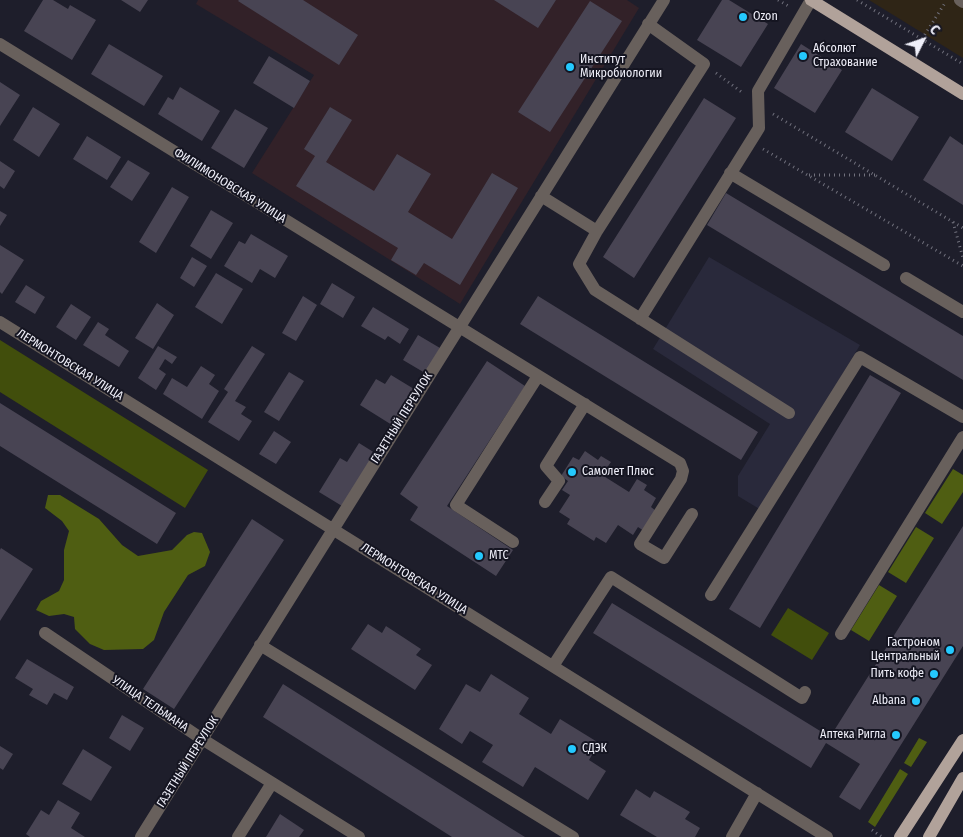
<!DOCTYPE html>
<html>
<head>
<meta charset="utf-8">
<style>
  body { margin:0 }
  #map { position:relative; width:963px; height:837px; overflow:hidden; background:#1e1e2b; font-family:"Fira Sans Condensed",sans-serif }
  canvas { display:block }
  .north { position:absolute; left:898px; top:15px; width:50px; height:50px; -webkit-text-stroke:4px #151521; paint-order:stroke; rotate:49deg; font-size:14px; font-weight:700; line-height:20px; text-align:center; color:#efeff9 }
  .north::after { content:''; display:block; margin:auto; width:18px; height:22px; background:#efeff9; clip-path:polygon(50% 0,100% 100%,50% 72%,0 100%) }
</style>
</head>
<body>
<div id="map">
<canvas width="963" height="837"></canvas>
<div class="north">С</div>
</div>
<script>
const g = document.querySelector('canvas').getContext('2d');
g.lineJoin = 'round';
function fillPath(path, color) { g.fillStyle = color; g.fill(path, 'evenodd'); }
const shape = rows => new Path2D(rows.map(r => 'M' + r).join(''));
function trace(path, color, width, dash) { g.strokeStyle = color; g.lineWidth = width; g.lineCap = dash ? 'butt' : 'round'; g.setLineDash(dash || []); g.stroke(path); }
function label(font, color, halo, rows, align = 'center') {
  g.font = font + ' "Fira Sans Condensed",sans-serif'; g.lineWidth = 4; g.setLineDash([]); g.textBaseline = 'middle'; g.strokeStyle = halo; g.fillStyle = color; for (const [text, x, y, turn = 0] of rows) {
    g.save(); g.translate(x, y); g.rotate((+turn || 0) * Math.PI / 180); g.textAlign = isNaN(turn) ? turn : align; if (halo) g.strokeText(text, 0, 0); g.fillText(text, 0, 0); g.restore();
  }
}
fillPath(shape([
  [709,257,860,345,761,510,738,496,738,476,770,424,653,349]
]), '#29293b');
fillPath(shape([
  [198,0,627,0,639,8,460,304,252,173,314,75,196,4]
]), '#322128');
fillPath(shape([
  [869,0,963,0,963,58]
]), '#2f2516');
fillPath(shape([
  [0,340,208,470,185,508,0,392],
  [788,608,829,633,812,660,771,635]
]), '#414e0c');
fillPath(shape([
  [953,469,963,475,963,492,942,524,925,513],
  [48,495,60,495,99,519,122,545,138,556,172,550,187,535,194,532,202,533,210,552,205,566,188,575,164,612,154,640,143,649,104,650,90,644,75,629,74,617,64,614,49,616,36,610,41,601,59,591,64,580,64,550,69,531,62,521,45,508],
  [916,527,934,538,906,583,888,572],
  [879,585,897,596,869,641,851,630],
  [919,738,927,742,911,767,904,763],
  [900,769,908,774,875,827,868,822]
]), '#4f5e12');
fillPath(shape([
  [43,0,53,0,68,9,70,5,96,20,72,60,24,31],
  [121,0,148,0,140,12],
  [239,0,303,0,358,35,339,65,238,1],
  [494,0,556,0,538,28],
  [722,0,729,0,768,24,741,67,697,40],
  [590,1,622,21,550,132,518,112],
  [109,44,163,76,144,106,91,74],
  [801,44,842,70,815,113,774,88],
  [269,56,310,81,294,108,253,83],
  [0,82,20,95,0,126],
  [180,87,220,111,202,141,158,114,168,97,173,100],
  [872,88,919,117,892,161,845,132],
  [704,98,736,118,634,278,603,257],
  [33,107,60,124,39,157,13,140],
  [330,107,352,120,326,162,374,191,397,154,431,174,408,212,452,239,492,173,518,188,460,285,424,263,416,275,391,260,398,248,296,186,315,156,304,149],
  [235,109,268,128,244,168,211,148],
  [87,136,121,157,107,180,73,159],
  [950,136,963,145,963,205,923,180],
  [128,160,150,173,132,201,110,187],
  [0,161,15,171,4,189,0,186],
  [172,187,189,197,156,253,139,242],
  [726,193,963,336,963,380,707,225],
  [211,210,233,223,211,259,190,246],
  [0,211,7,215,0,226],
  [251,234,288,256,275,278,260,269,252,283,224,266,239,241,245,244],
  [0,245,24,260,2,294,0,292],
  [192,257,207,266,194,287,180,278],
  [216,273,243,289,222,324,195,307],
  [332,283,355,297,343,318,320,304],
  [26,285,45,297,35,314,15,302],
  [303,296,317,305,296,341,282,333],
  [538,296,758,432,741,460,520,324],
  [157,303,174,315,153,349,135,338],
  [71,304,91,317,76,340,56,327],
  [373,307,409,329,400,344,388,336,385,340,361,326],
  [98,322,109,329,105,335,129,351,119,367,83,345],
  [418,335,440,348,425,373,403,360],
  [158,346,177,357,172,364,165,359,159,369,166,374,156,390,138,378],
  [252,346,265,354,235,401,246,407,241,414,252,421,239,441,208,422,228,392,224,389],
  [487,361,525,386,447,506,513,550,496,576,410,520,418,507,400,494],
  [201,366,215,375,209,384,219,391,202,419,163,394,172,378,187,387],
  [289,372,304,381,279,421,264,412],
  [391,375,414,389,392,425,360,405,376,379,385,384],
  [870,375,901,393,760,628,729,609],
  [0,403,176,513,157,544,0,446],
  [274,431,291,442,276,464,259,454],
  [359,443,375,453,342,506,319,492,340,458,347,462],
  [585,451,598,460,601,456,611,462,602,475,629,492,637,479,647,485,644,490,656,498,651,507,656,511,644,531,638,527,633,535,618,525,606,543,596,537,594,541,567,524,570,519,559,512,570,495,562,490,568,481,561,476,573,457,579,460],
  [252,519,284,540,174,709,143,689],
  [963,526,963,646,860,810,839,797,860,764,826,743,811,768,593,633,612,603,830,737],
  [1,548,33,569,0,621,0,550],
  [368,624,382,633,386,626,421,649,416,655,432,665,415,690,351,649],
  [27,659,74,687,67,700,54,693,47,705,29,695,33,689,15,678],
  [491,674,529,698,519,714,551,734,560,719,599,743,589,760,606,771,588,800,535,767,523,787,482,762,493,745,470,731,462,744,439,729,466,684,480,692],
  [283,684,512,829,525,837,452,837,263,717],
  [122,715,144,728,130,751,109,738],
  [0,746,13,754,3,770,0,768],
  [83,749,112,767,91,801,62,784],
  [636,789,650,798,654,791,690,812,685,819,700,828,695,837,657,837,620,815],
  [58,800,80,813,71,828,85,837,30,837,26,834,41,810,49,815],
  [280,814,304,830,299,837,266,837]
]), '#484453');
trace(shape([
  [778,0,790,7],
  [857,0,963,64],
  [922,39,945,3],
  [716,73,743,93],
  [773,114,963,228],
  [763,149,963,266],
  [809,175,875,175],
  [953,222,963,258],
  [872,830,882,837]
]), '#71717d', 3, [1, 4]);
trace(shape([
  [960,0,963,2],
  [648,24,704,64,597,231,579,264,595,290,789,413],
  [0,44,680,463,683,471,681,479,640,544,664,558,692,514],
  [730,173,884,265],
  [541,196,597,231],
  [906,278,963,312],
  [640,319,759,128,758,91,811,0],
  [0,322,827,837],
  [545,502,559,481,546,466,585,404],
  [513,542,456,505,538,376],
  [711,595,860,357,963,417],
  [45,633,202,739,359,837],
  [841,634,963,437],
  [260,645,573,837],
  [553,666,611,577,802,698,805,692],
  [141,837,664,0],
  [238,837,272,783],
  [732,837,757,793]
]), '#68605c', 12);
trace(shape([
  [811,0,963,94],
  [900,837,963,740],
  [929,837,963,778]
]), '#b1a29a', 12);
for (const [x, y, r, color] of [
  [743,17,5,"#24c9fe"],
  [803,56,5,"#24c9fe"],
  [570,67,5,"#24c9fe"],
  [572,472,5,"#24c9fe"],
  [479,556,5,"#24c9fe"],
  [950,650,5,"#24c9fe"],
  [934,674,5,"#24c9fe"],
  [916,701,5,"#24c9fe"],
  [896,735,5,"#24c9fe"],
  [572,749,5,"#24c9fe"]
]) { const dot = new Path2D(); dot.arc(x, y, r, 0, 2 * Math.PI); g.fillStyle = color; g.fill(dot); trace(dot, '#151521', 2); }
label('12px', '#efeff9', '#151521', [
  ["Ozon",753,17],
  ["Абсолют",813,49],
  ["Страхование",813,63],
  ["Институт",580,60],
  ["Микробиологии",580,74],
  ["Самолет Плюс",582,472],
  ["МТС",489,556],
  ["Гастроном",940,643,"right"],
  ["Центральный",940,657,"right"],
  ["Пить кофе",924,674,"right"],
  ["Albana",906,701,"right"],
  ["Аптека Ригла",886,735,"right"],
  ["СДЭК",582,749]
], 'left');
label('12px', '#efeff9', '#151521', [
  ["ФИЛИМОНОВСКАЯ УЛИЦА",230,186,32],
  ["ЛЕРМОНТОВСКАЯ УЛИЦА",70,365,32],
  ["ГАЗЕТНЫЙ ПЕРЕУЛОК",402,418,-58],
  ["ЛЕРМОНТОВСКАЯ УЛИЦА",414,579,32],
  ["УЛИЦА ТЕЛЬМАНА",150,704,34],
  ["ГАЗЕТНЫЙ ПЕРЕУЛОК",188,762,-58]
]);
</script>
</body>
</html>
